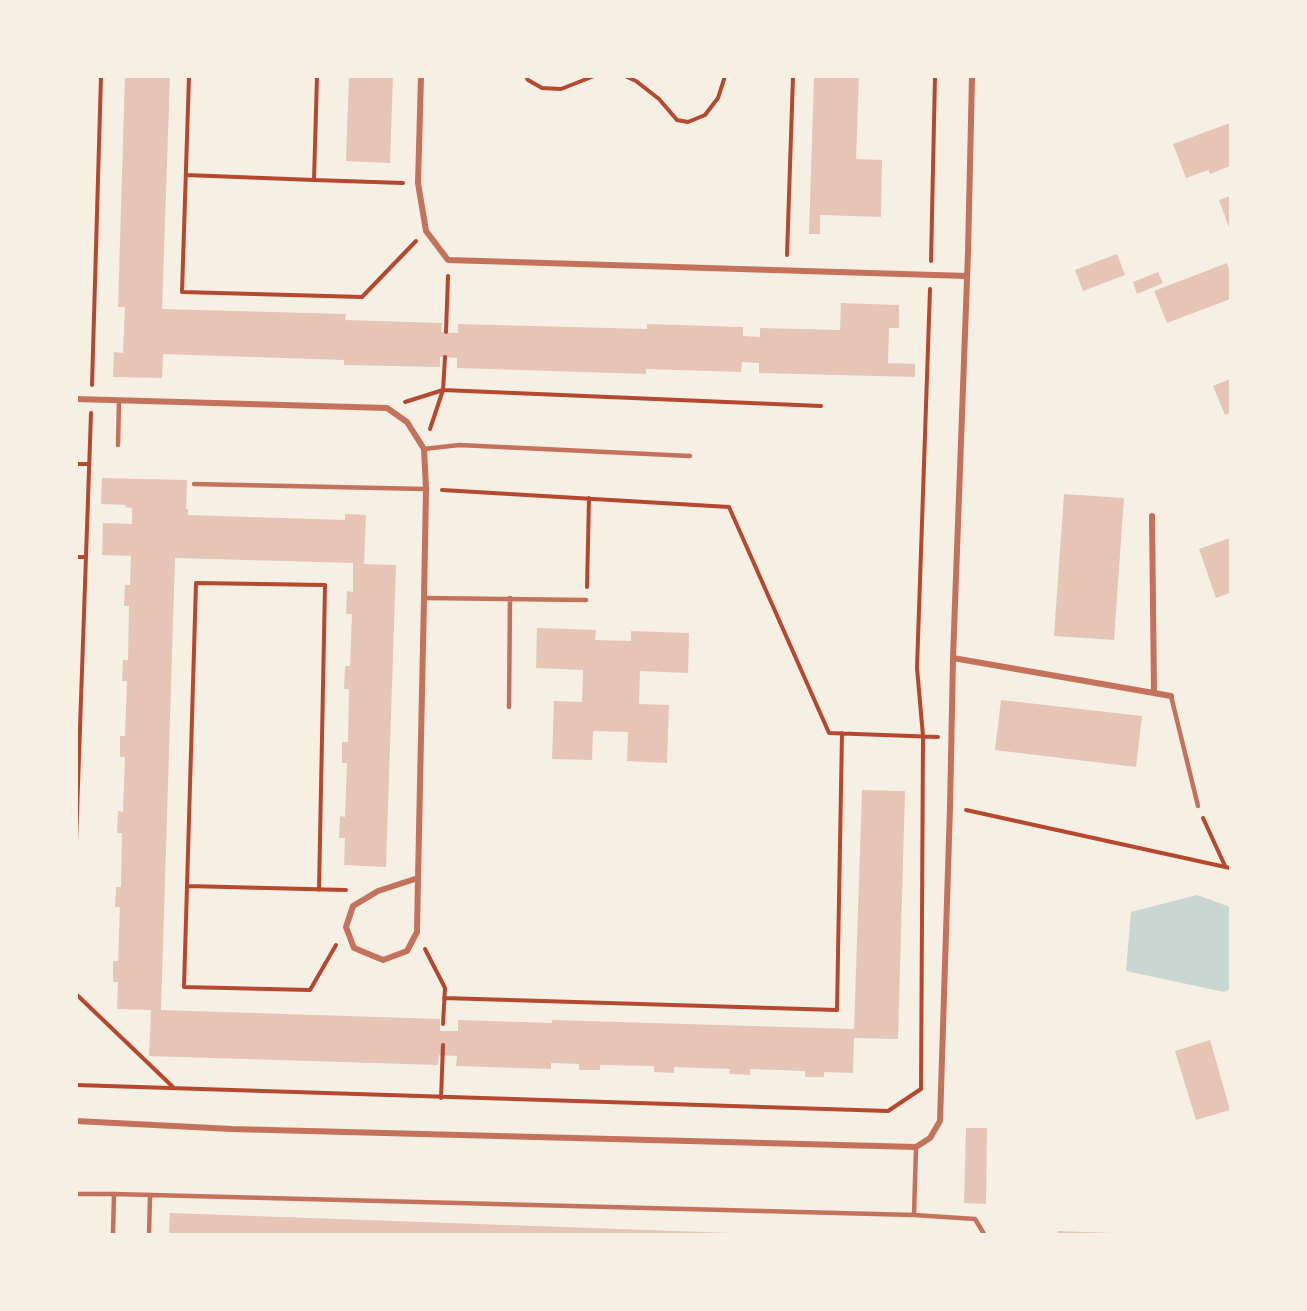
<!DOCTYPE html>
<html>
<head>
<meta charset="utf-8">
<style>
  body { margin:0 }
  #map { position:relative; width:1307px; height:1311px; overflow:hidden; background:#f6efe4; font-family:"Noto Sans",sans-serif }
  canvas { display:block }
  .frame { position:absolute; inset:0; border:78px solid #f6efe4; pointer-events:none }
</style>
</head>
<body>
<div id="map">
<canvas width="1307" height="1311"></canvas>
<div class="frame"></div>
</div>
<script>
const g = document.querySelector('canvas').getContext('2d');
g.lineJoin = 'round';
function fillPath(path, color) { g.fillStyle = color; g.fill(path, 'evenodd'); }
const shape = rows => new Path2D(rows.map(r => 'M' + r).join(''));
function trace(path, color, width, dash) { g.strokeStyle = color; g.lineWidth = width; g.lineCap = dash ? 'butt' : 'round'; g.setLineDash(dash || []); g.stroke(path); }
fillPath(shape([
  [1197,895,1230,907,1230,989,1224,992,1126,971,1131,912]
]), '#c9d6d2');
fillPath(shape([
  [125,76,170,76,162,309,346,314,345,320,442,323,441,332,458,333,458,324,647,329,647,324,743,327,743,336,760,337,760,328,840,330,841,303,899,305,899,328,889,328,888,363,915,364,915,377,759,373,759,363,742,362,741,372,646,369,646,374,457,368,457,358,445,357,440,357,440,367,344,365,344,360,163,354,162,378,113,377,114,352,123,353,125,307,118,307],
  [349,76,393,76,390,163,346,161],
  [814,76,859,76,856,159,882,160,881,217,820,215,820,234,809,234],
  [1230,123,1230,166,1210,174,1208,170,1186,178,1173,144],
  [1230,196,1230,230,1219,200],
  [1117,254,1125,275,1083,291,1075,270],
  [1227,263,1230,272,1230,299,1167,323,1154,291],
  [1158,272,1163,283,1137,294,1133,282],
  [1230,379,1230,413,1225,415,1213,386],
  [102,478,187,480,186,509,188,509,188,515,345,520,345,514,366,515,364,564,396,565,386,867,344,865,345,838,339,838,340,816,345,817,347,763,342,763,342,742,348,742,349,689,344,689,345,666,350,666,352,614,346,614,347,591,353,592,353,563,175,558,161,1010,440,1019,440,1031,458,1031,458,1020,552,1023,552,1020,854,1029,862,790,905,791,898,1039,854,1038,853,1073,824,1072,824,1077,805,1077,805,1071,750,1069,750,1075,729,1074,730,1069,674,1067,674,1073,654,1072,654,1066,600,1065,600,1070,579,1070,579,1064,551,1063,551,1069,456,1066,457,1056,439,1055,438,1065,149,1056,151,1010,117,1009,118,982,113,982,113,961,118,961,120,907,115,907,116,887,121,887,122,833,117,833,118,811,123,812,125,757,120,757,120,736,125,736,127,681,122,681,123,660,128,660,129,606,124,606,125,585,130,585,131,556,102,555,103,523,132,524,132,508,125,507,126,505,101,504],
  [1064,494,1124,498,1114,640,1054,636],
  [1230,538,1230,593,1216,598,1199,549],
  [537,628,596,630,595,640,631,641,631,631,689,633,688,673,640,671,639,704,669,705,667,763,627,761,628,732,593,731,592,760,552,759,554,701,582,702,583,670,536,668],
  [1001,700,1142,716,1136,767,995,750],
  [1210,1040,1230,1110,1196,1120,1175,1051],
  [966,1128,987,1128,986,1204,964,1203],
  [170,1213,732,1233,732,1234,169,1234],
  [1058,1231,1112,1233,1112,1234,1057,1234]
]), '#e6c5b7');
trace(shape([
  [189,76,182,292,362,297,416,241],
  [526,76,528,80,542,88,561,89,594,76],
  [625,76,636,81,659,99,677,120,688,122,705,115,718,98,725,76],
  [186,175,314,180,317,76],
  [314,180,403,183],
  [787,255,793,76],
  [931,261,935,76],
  [446,332,448,276],
  [92,385,101,76],
  [405,402,443,390,821,406],
  [430,429,443,390,445,357],
  [76,464,89,464],
  [442,490,729,507,829,733,938,737],
  [76,557,85,557],
  [587,587,589,498],
  [966,810,1230,868],
  [1203,818,1225,866],
  [76,842,91,413],
  [187,886,346,890],
  [319,890,325,585,196,583,184,987,310,990,336,945],
  [425,949,445,988,443,1024],
  [76,994,173,1087],
  [444,998,837,1010,842,733],
  [76,1085,888,1111,921,1089,923,736,917,668,930,289],
  [441,1098,443,1045]
]), '#b5482f', 4);
trace(shape([
  [118,445,119,400],
  [424,449,459,445,690,456],
  [194,484,426,489],
  [424,598,586,600],
  [1171,696,1198,806],
  [509,707,510,598],
  [76,1194,114,1194],
  [914,1215,975,1219,984,1234],
  [113,1234,114,1194,914,1215,916,1147],
  [149,1234,150,1196]
]), '#c5725c', 4.5);
trace(shape([
  [421,76,418,183,426,231,448,260,967,276],
  [76,399,387,408,407,422,424,449,426,489,424,598,418,878,417,932,407,951,383,960,354,948,346,927,353,906,378,891,418,878],
  [1152,516,1154,693],
  [953,658,1171,696],
  [76,1121,232,1129,916,1147,930,1138,940,1121,950,807,953,658,968,252,972,76]
]), '#c5725c', 6);
</script>
</body>
</html>
